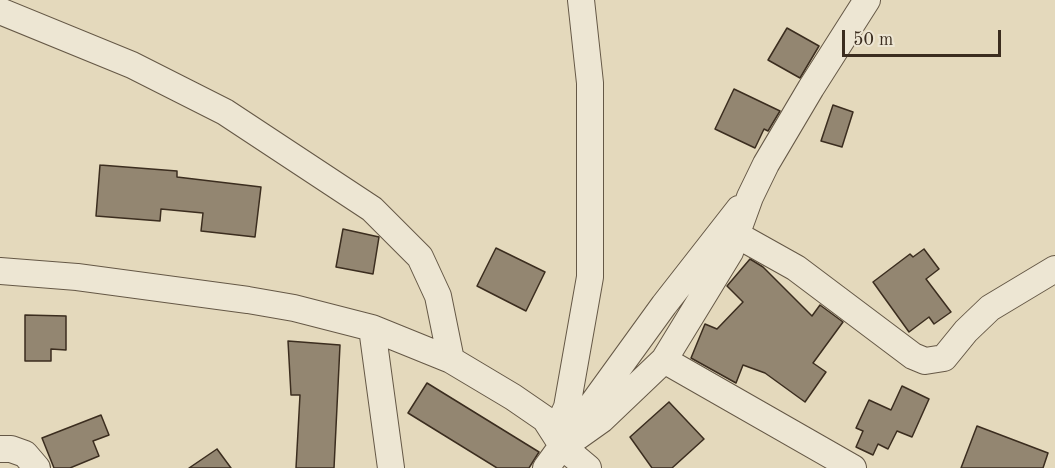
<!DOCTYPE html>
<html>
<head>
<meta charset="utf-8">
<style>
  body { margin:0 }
  #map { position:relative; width:1055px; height:468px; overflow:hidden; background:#e4d9bc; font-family:"Old Standard TT",serif }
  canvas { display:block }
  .scale { position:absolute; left:842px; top:30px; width:159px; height:27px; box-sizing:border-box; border:3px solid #3b2d1f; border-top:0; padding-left:8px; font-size:18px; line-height:21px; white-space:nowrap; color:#3b2d1f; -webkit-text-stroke:4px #ede6d3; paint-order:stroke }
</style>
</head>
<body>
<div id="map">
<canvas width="1055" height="468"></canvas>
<div class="scale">50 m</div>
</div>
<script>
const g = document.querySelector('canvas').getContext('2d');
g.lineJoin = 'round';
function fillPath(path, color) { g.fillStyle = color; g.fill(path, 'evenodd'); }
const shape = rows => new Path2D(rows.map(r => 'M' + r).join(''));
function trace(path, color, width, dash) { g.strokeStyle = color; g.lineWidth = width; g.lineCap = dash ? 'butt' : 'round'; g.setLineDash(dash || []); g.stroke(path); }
const building = shape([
  [787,28,819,46,800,78,768,60,787,28],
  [734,89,780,111,768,131,764,129,755,148,715,129,734,89],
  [833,105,853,112,842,147,821,141,833,105],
  [100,165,177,171,177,177,261,187,255,237,201,231,203,213,161,209,160,221,96,216,100,165],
  [343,229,379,237,373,274,336,267,343,229],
  [496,248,545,272,526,311,477,286,496,248],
  [924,249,939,269,926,279,951,312,934,324,929,317,909,332,873,282,910,254,913,257,924,249],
  [750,259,763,267,812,316,820,305,843,322,813,363,826,372,805,402,765,373,743,365,736,383,691,358,705,324,717,329,743,302,727,286,750,259],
  [25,315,66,316,66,350,51,349,51,361,25,361,25,315],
  [288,341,340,345,334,468,296,468,300,395,291,395,288,341],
  [427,383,539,452,529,468,497,468,408,413,427,383],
  [902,386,929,399,912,437,897,431,888,449,878,444,873,455,856,447,863,431,856,428,869,400,891,410,902,386],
  [669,402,704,439,672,468,652,468,630,437,669,402],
  [101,415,109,435,93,441,99,456,70,468,54,468,42,438,101,415],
  [977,426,1048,453,1043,468,961,468,977,426],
  [217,449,231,468,189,468,217,449]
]);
fillPath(building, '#938671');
trace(building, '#3b2d1f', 1.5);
const minor = shape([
  [0,11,132,65,225,112,372,209,420,257,438,296,451,360],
  [737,235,796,268,913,356,925,361,944,358,966,331,990,308,1055,269],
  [0,271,77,277,248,300,294,308,372,328,451,360,513,397,545,419,563,447,588,468],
  [372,328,391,468],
  [664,360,853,468],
  [555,433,567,407,590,277,590,83,581,0],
  [563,447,601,420,664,360,730,252,750,197,766,164,811,88,867,0],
  [0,449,11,449,25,454,37,468],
  [546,468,664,305,739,209]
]);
trace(minor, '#655846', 28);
trace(minor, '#ede6d3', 26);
</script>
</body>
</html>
